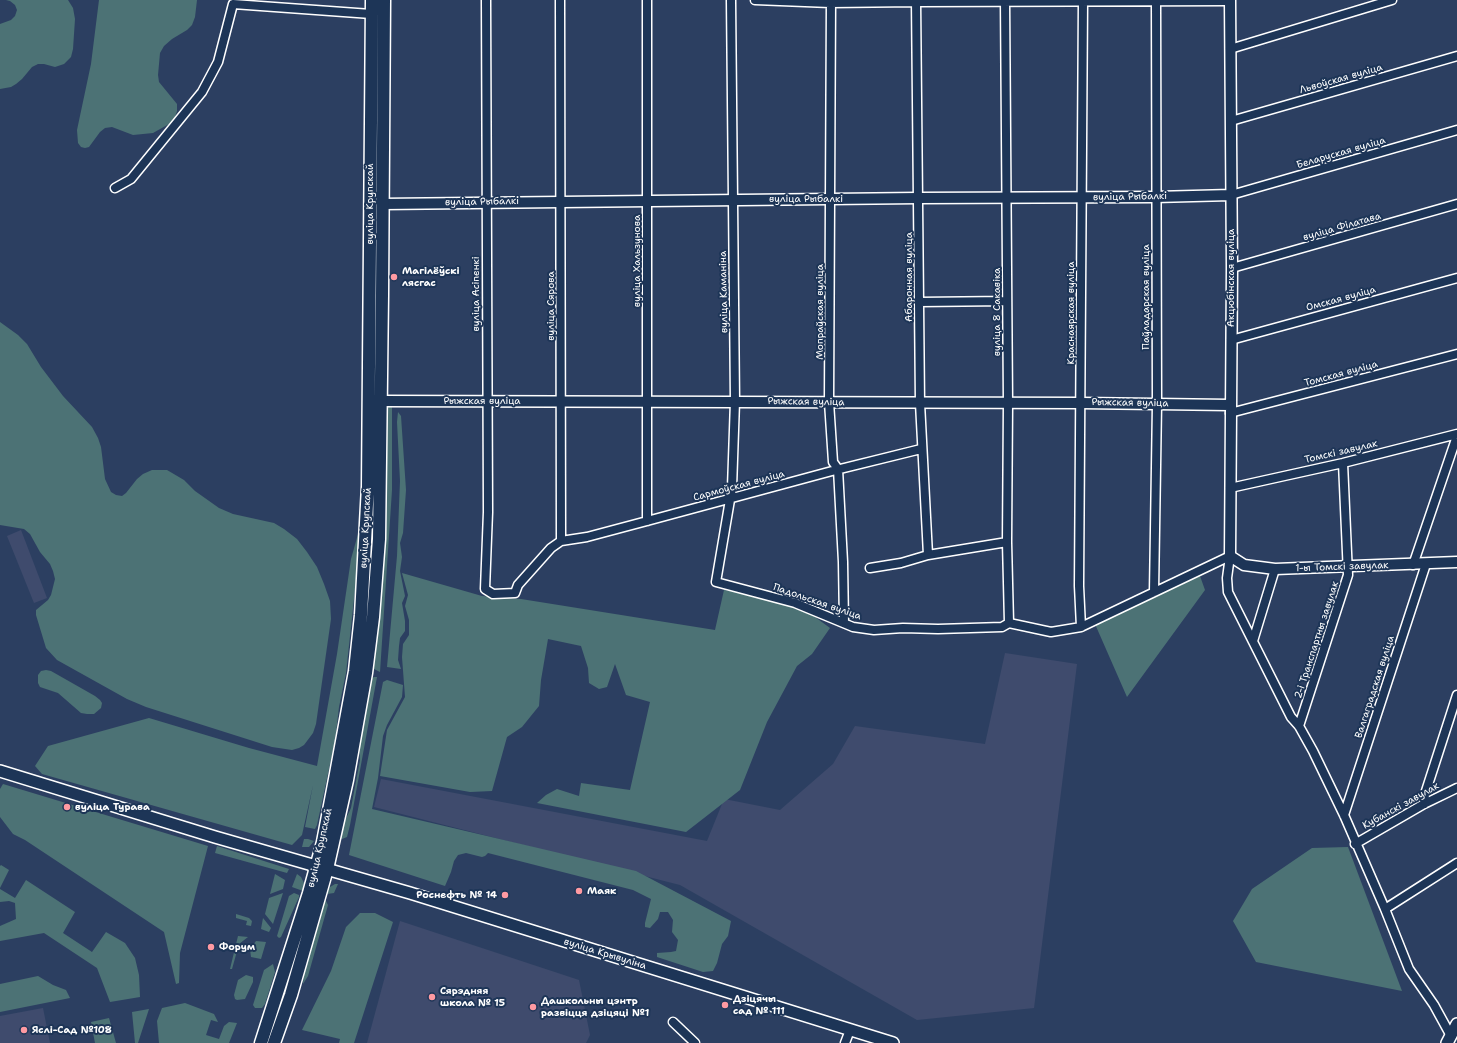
<!DOCTYPE html>
<html>
<head>
<meta charset="utf-8">
<style>
  body { margin:0 }
  canvas { display:block; background:#2c3f61 }
</style>
</head>
<body>
<canvas width="1457" height="1043"></canvas>
<script>
const g = document.querySelector('canvas').getContext('2d');
g.lineJoin = 'round';
function fillPath(path, color) { g.fillStyle = color; g.fill(path, 'evenodd'); }
const shape = rows => new Path2D(rows.map(r => 'M' + r).join(''));
function trace(path, color, width, dash) { g.strokeStyle = color; g.lineWidth = width; g.lineCap = dash ? 'butt' : 'round'; g.setLineDash(dash || []); g.stroke(path); }
function label(font, color, halo, rows, align = 'center') {
  g.font = font + ' "Shantell Sans",sans-serif'; g.lineWidth = 4; g.setLineDash([]); g.textBaseline = 'middle'; g.strokeStyle = halo; g.fillStyle = color; for (const [text, x, y, turn = 0] of rows) {
    g.save(); g.translate(x, y); g.rotate((+turn || 0) * Math.PI / 180); g.textAlign = isNaN(turn) ? turn : align; if (halo) g.strokeText(text, 0, 0); g.fillText(text, 0, 0); g.restore();
  }
}
fillPath(shape([
  [21,530,47,598,34,603,7,536],
  [1005,653,1077,664,1034,1008,917,1020,680,885,374,807,381,779,707,841,724,799,780,810,833,764,855,726,985,744],
  [400,921,579,980,590,1035,586,1043,367,1043],
  [43,1008,50,1043,0,1043,0,1016]
]), '#3f4b6d');
fillPath(shape([
  [6,0,68,0,73,8,75,19,73,49,71,57,64,64,55,67,44,64,38,64,32,67,22,79,16,84,11,87,0,89,0,24,11,20,15,16,17,10,15,5,10,1],
  [99,0,197,0,195,17,192,25,187,30,172,39,164,46,160,53,158,75,159,82,177,104,177,111,175,117,169,124,153,133,133,135,112,127,105,128,100,132,89,147,85,148,81,147,78,143,77,130,91,64],
  [0,322,18,335,27,344,41,367,63,396,92,427,98,438,101,447,105,479,111,492,116,495,122,496,126,493,137,479,143,474,152,470,167,470,184,480,195,491,219,508,233,514,274,523,284,529,297,539,307,552,317,567,324,584,330,601,331,619,316,724,313,733,304,745,299,748,292,750,272,747,146,707,127,699,57,660,46,648,36,615,36,610,48,600,51,595,55,579,53,571,50,564,40,552,30,534,24,529,0,525],
  [392,404,392,490,380,672,374,669,372,664,385,487,386,412,389,405],
  [398,412,401,416,406,490,403,533,400,543,402,557,400,571,405,596,402,603,405,621,405,631,400,638,399,646,398,660,401,669,387,667,397,556,400,481,397,422],
  [360,527,359,553,346,673,339,707,335,741,317,825,315,829,305,827,313,785,302,835,292,845,42,774,35,766,48,746,149,718,249,748,317,766,337,654,351,559],
  [402,573,482,596,521,599,715,630,724,590,788,601,815,617,830,628,812,654,797,666,767,722,740,790,686,832,537,803,546,795,557,789,579,796,581,783,630,790,650,702,626,695,615,664,607,687,599,689,589,683,588,668,581,646,548,639,541,680,539,706,522,727,507,737,492,791,470,792,380,776,387,730,405,697,402,657,403,644,409,635,409,620,405,606,408,595],
  [1200,576,1205,590,1127,697,1095,624],
  [46,670,51,671,95,696,100,700,102,703,101,708,94,714,87,714,81,713,58,693,40,687,38,683,38,675,41,671],
  [374,677,377,677,350,825,347,837,342,839,340,837,341,829,351,808,360,760,359,747,370,683,371,679],
  [387,680,403,685,402,697,387,725,383,736,378,778,372,809,636,871,731,921,728,936,722,944,717,963,713,971,703,972,657,957,657,953,671,952,676,951,678,940,672,932,673,920,668,912,660,912,658,919,650,928,645,927,645,923,651,899,633,890,488,853,485,856,482,857,466,853,458,855,454,861,451,872,445,886,349,855,383,682],
  [3,784,208,846,180,953,179,983,176,984,164,932,25,840,13,834,0,817,0,789],
  [304,839,308,839,314,841,309,847,302,847],
  [217,846,289,869,287,873,215,853],
  [1348,847,1402,991,1256,962,1233,921,1252,889,1312,848],
  [1,865,9,870,0,888,0,866],
  [275,874,285,880,283,889,270,894],
  [297,874,301,877,304,883,303,891,292,887],
  [26,880,75,912,63,933,92,952,106,932,125,943,135,958,139,975,140,997,110,1002,97,968,44,933,0,941,0,926,16,919,15,903,9,901,0,902,0,889,15,898],
  [335,884,338,884,334,893,327,894,330,887],
  [283,893,273,924,265,914,269,898],
  [294,893,299,895,299,897,281,937,279,938,277,936,289,896],
  [325,899,328,905,308,976,303,984,305,965],
  [360,913,375,913,393,922,354,1043,339,1043,340,1039,302,1030,331,971,346,927],
  [236,914,249,918,252,921,251,926,246,925,247,921,236,918],
  [263,918,271,928,269,932,261,929],
  [238,936,248,937,239,944,232,969,230,969],
  [256,941,266,942,261,959,251,957,250,949],
  [273,964,275,972,265,1004,262,1008,255,1008,253,1005,264,970],
  [246,975,253,977,253,982,245,999,237,1000,235,999,234,995,238,980],
  [38,976,53,985,66,990,70,998,0,1012,0,984],
  [185,1003,214,1014,218,1022,211,1020,206,1035,219,1039,224,1026,229,1022,237,1023,229,1043,159,1043,157,1021,162,1008],
  [149,1009,138,1043,135,1043,132,1012],
  [109,1018,116,1043,95,1043,91,1022]
]), '#4c7275');
const minor = shape([
  [486,0,488,512,485,589,493,594,515,593,518,585,551,548,561,541,560,0],
  [647,0,647,521],
  [731,0,735,401,732,488,716,582,795,603,853,627,874,630,903,628,938,629,1002,627,1009,623],
  [755,0,830,3,916,2,1230,1],
  [831,0,829,402,833,462,838,469,843,562,844,623],
  [916,0,920,403,928,555],
  [1005,0,1008,403,1007,542,1009,623],
  [1230,49,1392,0],
  [1231,121,1457,56],
  [115,188,131,179,202,92,218,62,233,4,371,14],
  [1231,195,1457,130],
  [1232,268,1457,204],
  [919,302,1007,301],
  [1231,340,1457,278],
  [1230,413,1457,354],
  [1230,488,1343,463,1457,434],
  [561,541,587,537,647,521,832,471,921,449],
  [1230,556,1227,578,1228,592,1291,717,1299,726,1313,751,1344,815,1385,909,1409,969,1434,1005,1451,1036],
  [1413,565,1457,436],
  [870,568,901,563,928,555,1007,542],
  [1154,592,1157,404,1156,1],
  [1009,623,1051,632,1081,627,1230,556],
  [1081,627,1079,586,1083,0],
  [1253,641,1275,569],
  [1299,726,1348,575,1343,463],
  [1424,804,1425,794,1457,695],
  [1344,815,1426,564],
  [1355,844,1424,804,1457,788],
  [1385,909,1457,863],
  [673,1022,695,1043],
  [845,1043,850,1030]
]);
const tertiary = shape([
  [1230,0,1232,268,1230,556,1244,565,1275,569,1457,562],
  [382,204,919,198,1155,197,1231,195],
  [381,401,1081,403,1230,405]
]);
const secondary = shape([
  [0,771,215,837,410,893,893,1043],
  [1447,1043,1457,1024]
]);
const primary = shape([
  [261,1043,309,893,323,842,336,774,355,671,361,615,368,486,372,0],
  [274,1043,291,995,327,869,347,780,366,673,373,617,379,539,382,295,384,0]
]);
trace(minor, '#fff', 11);
trace(tertiary, '#fff', 13);
trace(secondary, '#fff', 14);
trace(primary, '#fff', 15);
trace(minor, '#1d3557', 8);
trace(tertiary, '#1d3557', 10);
trace(secondary, '#1d3557', 11);
trace(primary, '#1d3557', 12);
for (const [x, y, r, color] of [
  [394,277,4,"#ff9aa2"],
  [67,807,4,"#ff9aa2"],
  [579,891,4,"#ff9aa2"],
  [505,895,4,"#ff9aa2"],
  [211,947,4,"#ff9aa2"],
  [432,997,4,"#ff9aa2"],
  [725,1005,4,"#ff9aa2"],
  [533,1007,4,"#ff9aa2"],
  [24,1030,4,"#ff9aa2"]
]) { const dot = new Path2D(); dot.arc(x, y, r, 0, 2 * Math.PI); g.fillStyle = color; g.fill(dot); trace(dot, '#1d3557', 1.5); }
label('10px', '#fff', '#1d3557', [
  ["Львоўская вуліца",1341,79,-16],
  ["Беларуская вуліца",1341,153,-16],
  ["вуліца Рыбалкі",1130,197,-1],
  ["вуліца Рыбалкі",806,199],
  ["вуліца Рыбалкі",482,202,-1],
  ["вуліца Крупскай",370,204,-90],
  ["вуліца Філатава",1342,227,-16],
  ["вуліца Хальзунова",637,261,-90],
  ["Абаронная вуліца",909,277,-90],
  ["Акцюбінская вуліца",1231,278,-90],
  ["вуліца Каманіна",724,292,-91],
  ["вуліца Асіпенкі",476,294,-90],
  ["Паўладарская вуліца",1146,297,-90],
  ["Омская вуліца",1341,299,-15],
  ["вуліца Сярова",551,306,-90],
  ["Мопраўская вуліца",820,312,-90],
  ["вуліца 8 Сакавіка",997,312,-90],
  ["Краснаярская вуліца",1071,313,-90],
  ["Томская вуліца",1341,374,-15],
  ["Рыжская вуліца",482,401],
  ["Рыжская вуліца",806,402,1],
  ["Рыжская вуліца",1130,403,1],
  ["Томскі завулак",1341,452,-13],
  ["Сармоўская вуліца",739,486,-15],
  ["вуліца Крупскай",366,528,-87],
  ["1-ы Томскі завулак",1342,567,-2],
  ["Падольская вуліца",817,602,19],
  ["2-і Транспартны завулак",1317,640,-72],
  ["Валгаградская вуліца",1375,687,-72],
  ["Кубанскі завулак",1401,806,-29],
  ["вуліца Крупскай",320,848,-77],
  ["вуліца Крывуліна",605,954,17]
]);
label('bold 10px', '#fff', '#1d3557', [
  ["Магілёўскі",402,271],
  ["лясгас",402,283],
  ["вуліца Турава",75,807],
  ["Маяк",587,891],
  ["Роснефть № 14",497,895,"right"],
  ["Форум",219,947],
  ["Сярэдняя",440,991],
  ["школа № 15",440,1003],
  ["Дзіцячы",733,999],
  ["сад № 111",733,1011],
  ["Дашкольны цэнтр",541,1001],
  ["развіцця дзіцяці №1",541,1013],
  ["Яслі-Сад №108",32,1030]
], 'left');
</script>
</body>
</html>
